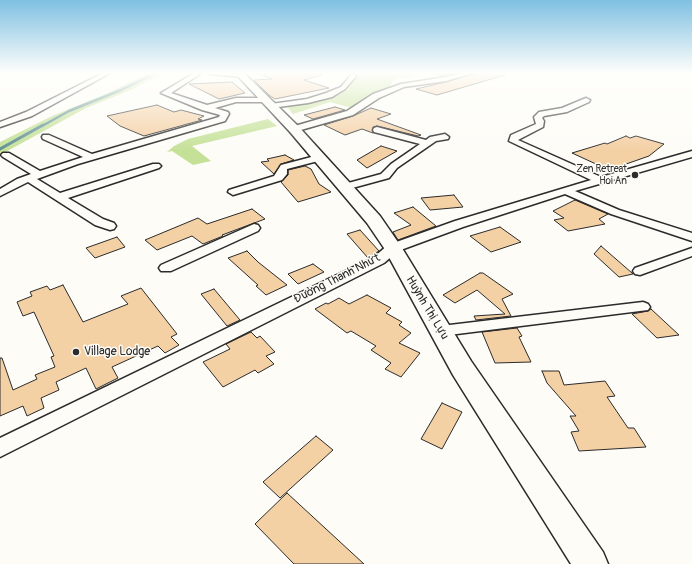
<!DOCTYPE html>
<html>
<head>
<meta charset="utf-8">
<style>
  body { margin:0 }
  canvas { display:block; background:#fdfcf7 }
</style>
</head>
<body>
<canvas width="692" height="564"></canvas>
<script>
const g = document.querySelector('canvas').getContext('2d');
g.lineJoin = 'round';
function fillPath(path, color) { g.fillStyle = color; g.fill(path, 'evenodd'); }
const shape = rows => new Path2D(rows.map(r => 'M' + r).join(''));
function trace(path, color, width, dash) { g.strokeStyle = color; g.lineWidth = width; g.lineCap = dash ? 'butt' : 'round'; g.setLineDash(dash || []); g.stroke(path); }
function label(font, color, halo, rows, align = 'center') {
  g.font = font + ' Pangolin,sans-serif'; g.lineWidth = 3; g.setLineDash([]); g.textBaseline = 'middle'; g.strokeStyle = halo; g.fillStyle = color; for (const [text, x, y, turn = 0] of rows) {
    g.save(); g.translate(x, y); g.rotate((+turn || 0) * Math.PI / 180); g.textAlign = isNaN(turn) ? turn : align; if (halo) g.strokeText(text, 0, 0); g.fillText(text, 0, 0); g.restore();
  }
}
fillPath(shape([
  [151,72,167,72,126,92,86,108,0,155,0,142,52,116,106,94],
  [341,72,411,72,417,77,394,79,389,88,361,105,349,107,330,102,293,114,285,104,327,96,340,91,350,90,345,88,345,83,358,76],
  [268,119,277,126,192,146,211,161,193,165,172,151,167,152,174,146,188,139]
]), '#c5e198');
trace(shape([
  [42,126,69,111,121,90,158,72]
]), '#5f8f94', 2.5);
trace(shape([
  [0,149,43,125]
]), '#5f8f94', 3);
const building = shape([
  [254,72,322,72,322,75,304,80,329,88,275,99,269,95,254,80,272,79,254,72],
  [435,72,462,72,441,76,435,74,435,72],
  [477,72,504,72,505,75,437,95,416,89,446,82,476,73,477,72],
  [232,82,245,93,219,99,189,84,232,82],
  [157,105,174,112,181,110,204,116,198,119,202,120,144,136,120,126,107,116,157,105],
  [335,107,345,110,313,119,304,115,335,107],
  [371,108,391,114,377,119,421,135,418,136,377,126,373,127,373,133,362,129,345,135,324,125,353,116,371,108],
  [626,136,630,138,636,136,664,144,649,156,609,170,572,153,605,143,607,144,626,136],
  [381,146,397,151,367,168,357,160,381,146],
  [285,155,294,160,281,164,274,174,261,162,269,161,267,159,285,155],
  [305,166,311,169,319,184,331,192,298,202,281,182,288,175,288,170,305,166],
  [454,195,463,207,430,210,421,198,454,195],
  [575,200,608,214,599,219,605,224,568,231,554,220,564,218,553,211,575,200],
  [413,207,436,226,398,240,393,232,411,225,394,213,413,207],
  [252,209,265,219,222,235,223,236,203,244,192,236,157,250,145,240,198,218,207,224,252,209],
  [500,227,521,242,491,252,470,236,500,227],
  [360,230,379,251,368,258,347,234,360,230],
  [117,237,125,247,95,258,86,248,117,237],
  [601,246,632,273,633,274,619,277,594,254,601,246],
  [247,251,258,262,287,285,266,295,256,286,258,285,228,258,247,251],
  [313,264,324,272,298,284,288,274,313,264],
  [480,273,483,273,513,294,502,299,511,316,476,320,474,316,505,314,477,290,455,303,443,295,480,273],
  [63,285,83,322,128,304,121,296,141,288,177,334,171,337,179,345,165,353,158,346,112,367,118,378,96,389,86,368,56,382,59,390,41,398,44,408,27,416,23,406,0,416,0,358,2,358,13,390,37,379,35,375,55,367,51,357,54,356,34,312,23,316,17,302,32,296,30,292,47,286,50,290,63,285],
  [214,289,240,320,227,326,201,294,214,289],
  [367,295,391,308,386,313,402,322,399,325,411,333,399,343,420,353,401,377,385,369,391,363,371,350,376,346,351,331,347,333,315,309,326,303,328,304,339,298,349,304,367,295],
  [651,309,679,335,657,338,632,314,648,311,651,309],
  [517,328,522,336,519,337,531,362,495,363,482,332,517,328],
  [251,332,257,338,260,336,275,352,266,356,274,364,258,373,255,370,223,387,203,362,230,349,226,344,251,332],
  [542,371,559,371,564,385,605,381,615,396,607,397,628,428,634,428,646,447,579,451,571,432,579,431,570,416,576,416,547,383,542,371],
  [442,403,462,412,442,449,421,439,442,403],
  [316,436,333,450,280,498,263,482,316,436],
  [287,493,364,564,294,564,255,524,287,493]
]);
fillPath(building, '#f4d0a5');
trace(building, '#2b2b2b', 1);
const street = shape([
  [105,72,112,72,32,116,0,127,0,122,26,112,105,72],
  [196,72,203,72,171,93,207,105,236,98,264,98,268,100,264,102,236,102,215,108,228,112,229,114,225,121,78,164,37,179,60,193,153,164,159,164,161,166,159,168,68,198,103,219,114,223,116,226,114,229,110,230,95,225,28,182,0,196,0,189,17,179,31,174,3,157,1,155,3,153,9,153,40,171,83,157,43,139,42,137,43,135,49,135,92,154,219,117,220,115,202,110,161,93,196,72],
  [207,72,227,72,242,73,245,75,242,77,210,74,207,72],
  [467,72,476,72,446,81,404,87,379,98,353,115,294,132,290,129,291,127,347,111,373,94,401,84,446,77,467,72],
  [353,74,356,76,345,89,332,97,308,103,271,108,267,106,271,104,307,99,326,93,341,87,351,75,353,74],
  [586,98,590,100,589,102,567,112,544,116,542,118,544,121,543,127,518,140,601,177,692,151,692,157,575,191,619,210,692,233,692,241,611,214,565,194,463,227,398,251,384,263,0,457,0,438,374,257,388,245,455,221,591,180,509,141,511,135,536,124,534,117,539,112,562,108,586,98],
  [377,127,426,140,430,137,445,134,449,137,448,139,436,141,397,168,389,178,345,190,341,189,340,187,341,185,381,174,391,164,420,144,374,132,373,130,374,128,377,127],
  [319,155,322,156,324,158,322,160,287,169,287,174,282,180,233,195,228,192,229,190,274,176,281,165,319,155],
  [254,224,258,225,260,228,258,231,171,271,161,271,159,268,161,265,254,224],
  [692,248,692,256,640,275,635,274,633,271,635,268,692,248],
  [643,302,648,304,650,307,648,310,441,336,435,335,433,331,435,327,441,326,643,302]
]);
const secondary = shape([
  [234,72,243,72,298,126,380,216,402,248,471,361,603,552,608,564,571,564,453,375,384,248,367,223,290,132,234,72]
]);
trace(street, '#2b2b2b', 3);
trace(secondary, '#2b2b2b', 3);
fillPath(street, '#fdfcf7');
fillPath(secondary, '#fdfcf7');
const sky = g.createLinearGradient(0, 0, 0, 151);
sky.addColorStop(0, '#7fc0e2');
sky.addColorStop(0.48, '#fefefb');
sky.addColorStop(1, '#fefefb00');
g.fillStyle = sky;
g.fillRect(0, 0, 692, 151);
for (const [x, y, r, color] of [
  [635,175,4,"#2b2b2b"],
  [76,352,4,"#2b2b2b"]
]) { const dot = new Path2D(); dot.arc(x, y, r, 0, 2 * Math.PI); g.fillStyle = color; g.fill(dot); trace(dot, '#fdfcf7', 1.5); }
label('10px', '#2b2b2b', '#fdfcf7', [
  ["Zen Retreat",627,169],
  ["Hoi An",627,181]
], 'right');
label('12px', '#2b2b2b', '#fdfcf7', [
  ["Đường Thanh Nhứt",337,279,-27],
  ["Huỳnh Thị Lựu",427,308,59]
]);
label('12px', '#2b2b2b', '#fdfcf7', [
  ["Village Lodge",84,352]
], 'left');
</script>
</body>
</html>
